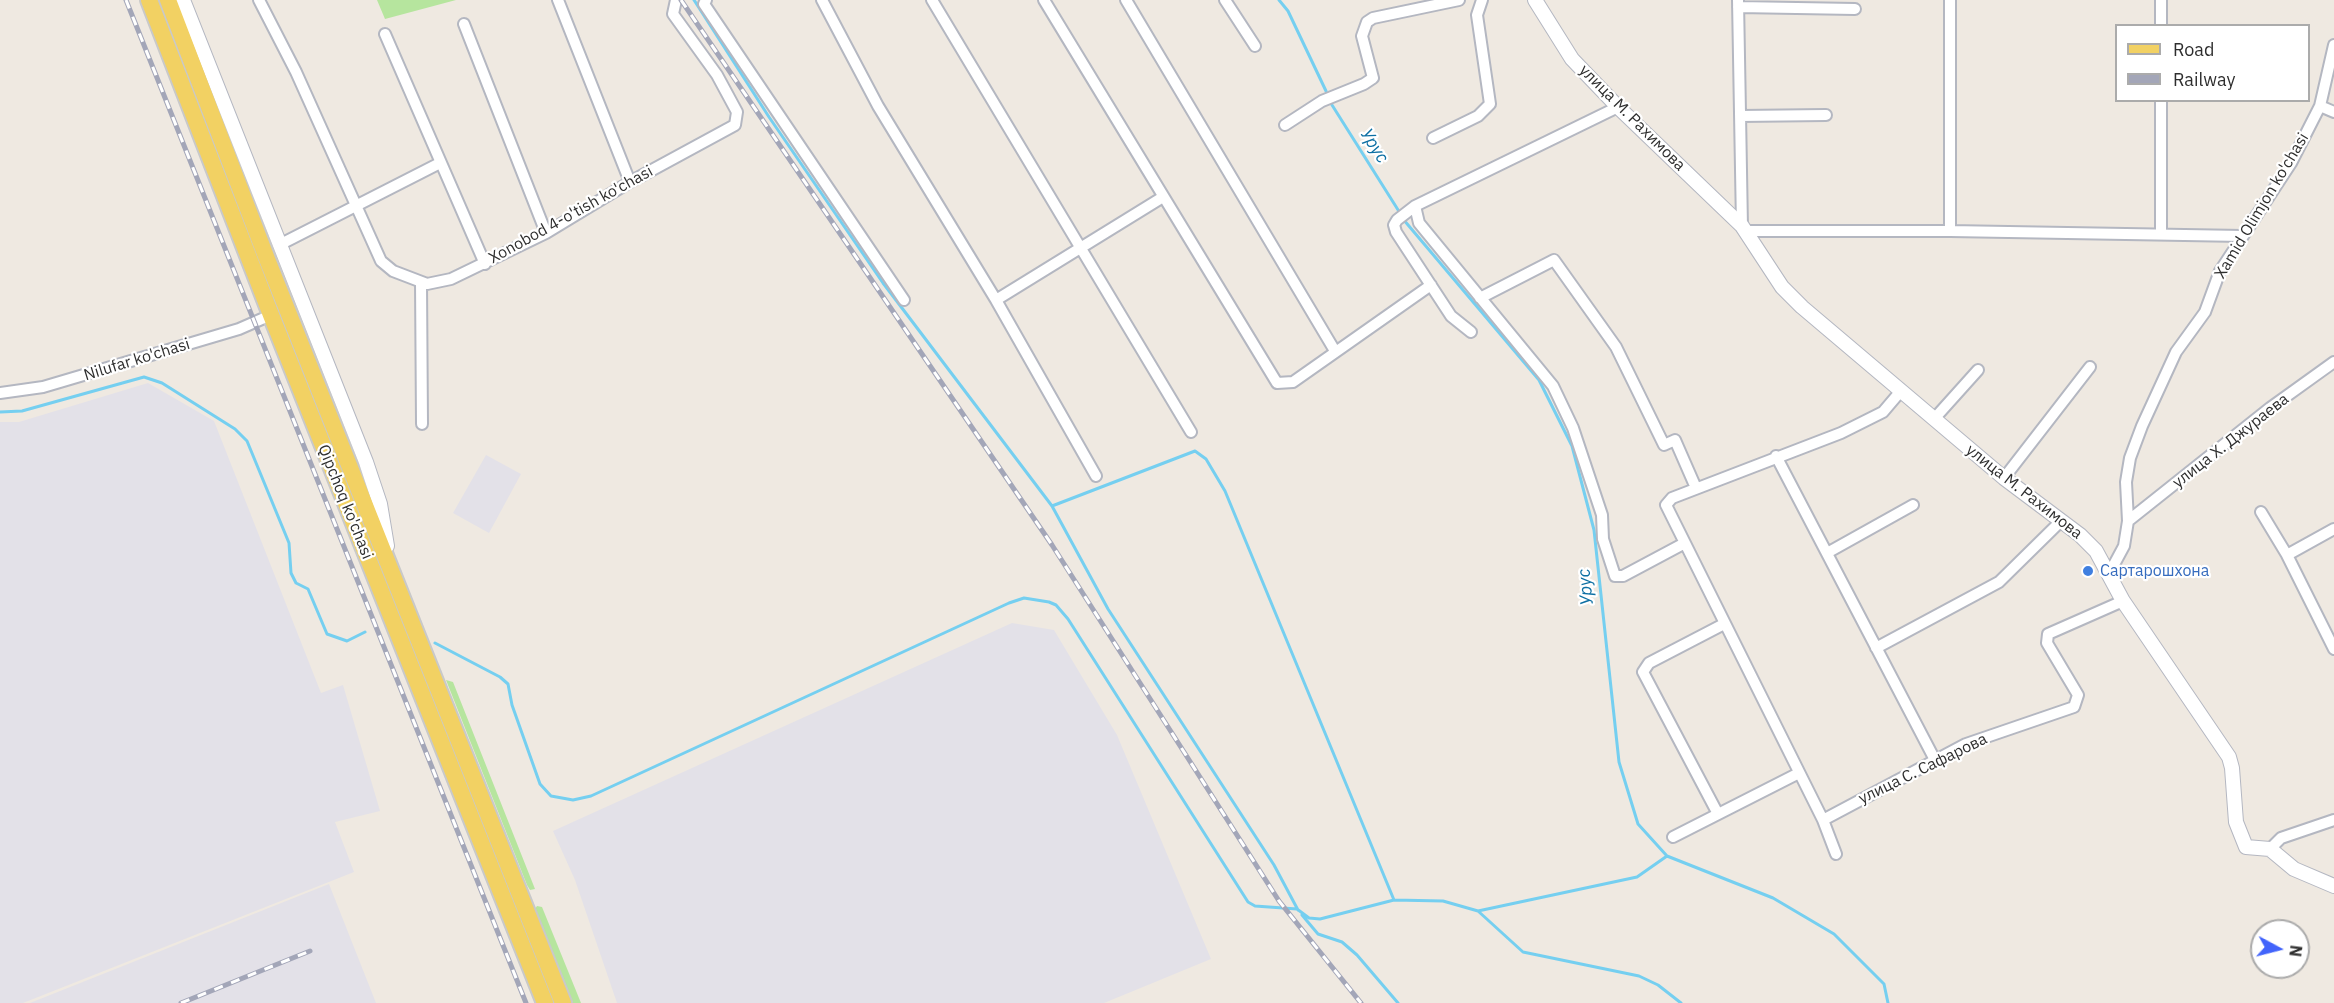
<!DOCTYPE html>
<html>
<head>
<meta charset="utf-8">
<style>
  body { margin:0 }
  #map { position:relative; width:2334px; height:1003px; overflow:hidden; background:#efe9e1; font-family:"IBM Plex Sans",sans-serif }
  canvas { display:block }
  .legend { position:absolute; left:2115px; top:24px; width:195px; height:78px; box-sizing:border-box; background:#fff; border:2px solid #ababab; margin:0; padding:8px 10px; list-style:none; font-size:18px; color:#2e2e2e }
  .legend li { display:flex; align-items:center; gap:12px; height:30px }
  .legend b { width:30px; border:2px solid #ababab }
  .north { position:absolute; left:2250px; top:919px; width:60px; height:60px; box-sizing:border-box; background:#fff; border:2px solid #ababab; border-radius:50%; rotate:97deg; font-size:16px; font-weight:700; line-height:24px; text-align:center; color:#2e2e2e }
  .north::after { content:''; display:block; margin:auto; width:21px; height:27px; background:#4264fb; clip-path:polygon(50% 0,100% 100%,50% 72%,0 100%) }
</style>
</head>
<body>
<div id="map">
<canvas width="2334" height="1003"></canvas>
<ul class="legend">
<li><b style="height:8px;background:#f2d163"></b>Road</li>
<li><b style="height:8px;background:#a3a6b8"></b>Railway</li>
</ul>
<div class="north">N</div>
</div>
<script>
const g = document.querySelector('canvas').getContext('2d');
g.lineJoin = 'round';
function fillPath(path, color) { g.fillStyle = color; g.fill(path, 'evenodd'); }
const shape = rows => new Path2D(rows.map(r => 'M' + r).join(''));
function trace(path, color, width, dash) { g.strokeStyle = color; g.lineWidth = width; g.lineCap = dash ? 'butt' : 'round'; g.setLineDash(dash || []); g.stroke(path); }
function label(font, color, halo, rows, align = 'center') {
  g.font = font + ' "IBM Plex Sans",sans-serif'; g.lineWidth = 4.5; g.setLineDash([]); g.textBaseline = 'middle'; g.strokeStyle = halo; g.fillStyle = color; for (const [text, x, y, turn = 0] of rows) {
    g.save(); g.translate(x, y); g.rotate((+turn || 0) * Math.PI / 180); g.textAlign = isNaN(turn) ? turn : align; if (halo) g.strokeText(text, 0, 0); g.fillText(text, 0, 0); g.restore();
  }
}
fillPath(shape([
  [148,383,214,421,321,693,343,685,380,811,335,822,354,872,23,1003,0,1003,0,422,19,422],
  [486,455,521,474,489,533,453,513],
  [1012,623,1054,630,1117,735,1211,959,1104,1003,617,1003,575,880,553,831],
  [329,884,376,1003,30,1003]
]), '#e3e1e8');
fillPath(shape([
  [377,0,456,0,385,19],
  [446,680,453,682,535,889,530,890,527,885],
  [537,906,542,907,581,1003,573,1003,535,909]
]), '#b6e59e');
trace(shape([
  [694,0,769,117,883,283,1052,506,1108,609,1274,865,1298,910],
  [1279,0,1288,11,1326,91],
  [1332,105,1400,213],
  [1403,219,1539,380,1572,446,1594,530,1619,762,1638,824,1667,856,1773,898,1834,934,1884,984,1888,1003],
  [0,412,22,411,144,377,162,383,235,429,247,441,289,543,291,573,296,583,308,589,327,634,347,641,365,632],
  [1052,506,1195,451,1206,459,1225,491,1394,900],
  [435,643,500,677,508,684,512,705,540,784,551,796,573,800,591,796,1009,603,1024,598,1049,602,1056,605,1068,619,1248,902,1255,906,1297,909,1309,918,1320,919,1394,900,1443,901,1478,911,1523,952,1639,976,1658,985,1681,1003],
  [1478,911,1637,877,1667,856],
  [1302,915,1318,934,1342,942,1357,955,1398,1003]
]), '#75cff0', 3);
const street = shape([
  [259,0,296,72,381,261,393,271,427,284,451,279,546,233,630,182,735,125,737,112,717,75,673,14,676,0],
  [558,0,630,182],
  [706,0,704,4,904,300],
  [822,0,878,106,996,300,1096,476],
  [932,0,1191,432],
  [1044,0,1277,383,1293,382,1431,285],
  [1126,0,1335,351],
  [1225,0,1255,46],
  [1738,0,1742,226],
  [1738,7,1855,9],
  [464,24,546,233],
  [2161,26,2161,0],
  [385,34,485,264],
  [2320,106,2334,112],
  [1740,116,1826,115],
  [1285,125,1322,101,1364,84,1373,78,1362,36,1367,22,1373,18,1459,0],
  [1433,138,1478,116,1490,104,1477,15,1482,0],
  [1415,206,1419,223,1553,386,1573,428,1602,515,1603,539,1615,576,1623,576,1683,544],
  [1747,231,1950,231,2243,236],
  [1950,231,1950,0],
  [2161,234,2161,100],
  [281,244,440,163],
  [421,282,422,424],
  [1480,298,1554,260,1616,347,1664,445,1675,440,1696,488],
  [996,300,1163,197],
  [1471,332,1451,316,1396,232,1394,225,1397,220,1415,206,1618,107],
  [0,393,43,387,239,329,271,315],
  [1934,419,1978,370],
  [1776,456,1935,760],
  [2004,478,2090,367],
  [2261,512,2287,555,2334,649],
  [2128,521,2270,408,2334,362],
  [1827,553,1913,505],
  [2287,555,2334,529],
  [2110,572,2124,546,2128,521,2126,482,2130,458,2142,426,2176,352,2205,312,2220,271,2291,163,2320,106,2334,45],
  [1876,648,1999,582,2061,521],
  [1718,814,1643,672,1649,663,1724,624],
  [1823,820,1966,744,2074,707,2078,695,2047,643,2048,634,2123,601],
  [1673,837,1799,773],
  [2270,849,2281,838,2334,820],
  [1836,854,1823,820,1666,505,1672,498,1841,433,1883,412,1900,392]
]);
const secondary = shape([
  [183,0,366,462,380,504,387,546],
  [1535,0,1572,59,1618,107,1742,226,1782,287,1802,307,2004,478,2080,535,2096,551,2123,601,2229,757,2232,768,2236,822,2246,847,2270,849,2294,869,2334,886]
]);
const primary = shape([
  [149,0,271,315,545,1003],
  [168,0,267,259,563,1003]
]);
trace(street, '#b4b7c1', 14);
trace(secondary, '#b4b7c1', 16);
trace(primary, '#c9c9c9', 20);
trace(street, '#fff', 10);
trace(secondary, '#fff', 14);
trace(primary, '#f2d163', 16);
const rail = shape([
  [126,0,526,1003],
  [681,0,1052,545,1279,901,1361,1003],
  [181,1003,310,951]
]);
trace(rail, '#a3a6b8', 5);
trace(rail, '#fff', 3, [9]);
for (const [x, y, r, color] of [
  [2088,571,6,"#3f7fe0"]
]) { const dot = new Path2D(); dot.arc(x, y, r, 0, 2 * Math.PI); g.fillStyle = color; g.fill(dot); trace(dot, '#fff', 2); }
label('16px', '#2e2e2e', '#fff', [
  ["улица М. Рахимова",1632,118,45],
  ["Xamid Olimjon ko'chasi",2262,206,-59],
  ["Xonobod 4-o'tish ko'chasi",571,215,-29],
  ["Nilufar ko'chasi",137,360,-17],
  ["улица Х. Джураева",2231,441,-38],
  ["улица М. Рахимова",2024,492,38],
  ["Qipchoq ko'chasi",345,502,68],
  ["улица С. Сафарова",1923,769,-26]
]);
label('16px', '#366cbe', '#fff', [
  ["Сартарошхона",2100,571]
], 'left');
label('italic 18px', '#0d6fa3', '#fff', [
  ["Урус",1374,146,58],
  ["Урус",1586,587,-96]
]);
</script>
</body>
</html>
